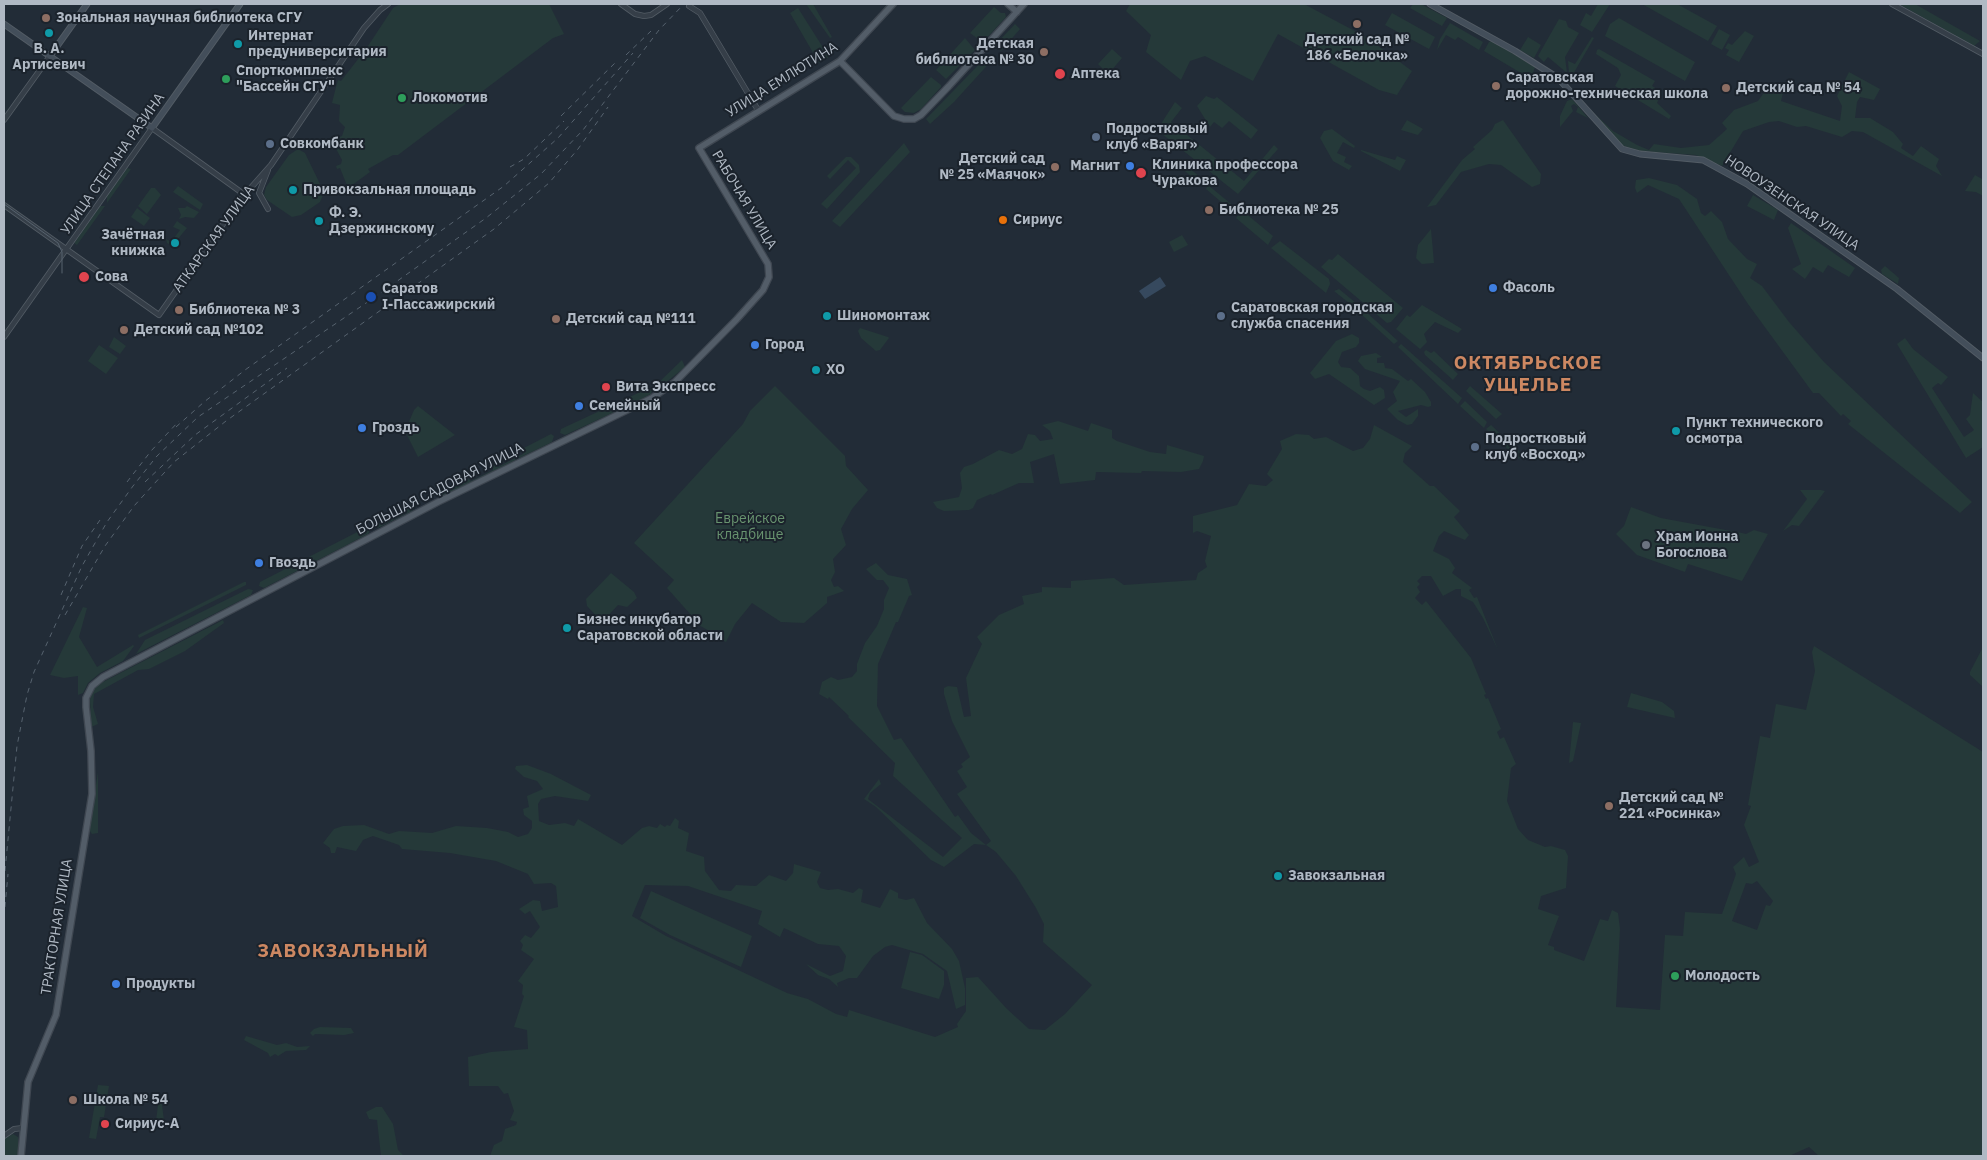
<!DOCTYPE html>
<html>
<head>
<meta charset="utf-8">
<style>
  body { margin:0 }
  #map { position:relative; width:1987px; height:1160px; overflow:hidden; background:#222c37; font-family:"IBM Plex Sans",sans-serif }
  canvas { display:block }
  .frame { position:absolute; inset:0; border:5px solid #b0b9c4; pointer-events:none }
</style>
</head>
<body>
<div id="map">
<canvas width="1987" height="1160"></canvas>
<div class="frame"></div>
</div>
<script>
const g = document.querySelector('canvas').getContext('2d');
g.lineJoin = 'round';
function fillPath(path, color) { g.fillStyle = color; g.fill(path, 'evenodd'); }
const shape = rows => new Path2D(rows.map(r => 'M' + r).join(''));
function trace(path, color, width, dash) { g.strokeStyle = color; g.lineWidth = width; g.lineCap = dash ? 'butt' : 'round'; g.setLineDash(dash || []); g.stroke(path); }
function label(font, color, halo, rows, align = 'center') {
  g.font = font + ' "IBM Plex Sans",sans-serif'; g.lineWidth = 4; g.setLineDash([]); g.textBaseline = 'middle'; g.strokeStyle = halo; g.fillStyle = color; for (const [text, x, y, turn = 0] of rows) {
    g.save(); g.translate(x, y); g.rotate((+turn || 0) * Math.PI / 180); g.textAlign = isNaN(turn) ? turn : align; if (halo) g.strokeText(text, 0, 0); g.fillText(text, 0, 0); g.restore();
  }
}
fillPath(shape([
  [400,4,549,4,564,34,553,38,398,155,393,155,368,169,370,172,348,188,340,168,337,169,336,166,341,164,342,160,334,145,326,146,324,143,342,136,345,127,339,121,340,105,332,103,336,87,338,80,341,81,366,49,393,8],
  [806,4,813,4,832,37,830,38],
  [1130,4,1304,4,1366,37,1412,71,1397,95,1379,90,1278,34,1253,81,1205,56,1190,61,1181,80,1146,52,1151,35,1126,11],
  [1413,4,1421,4,1447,18,1442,26,1410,8],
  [1598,4,1610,4,1592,32,1580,25,1586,13,1591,16],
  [1642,4,1677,4,1717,26,1708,41],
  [1899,4,1915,4,1980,41,1974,46],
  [994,7,1001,13,1005,13,1006,17,983,42,981,41,970,33],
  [798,8,829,57,819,63,790,13],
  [1392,13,1435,37,1429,49,1385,25],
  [1619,18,1695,62,1685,81,1605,36,1610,24],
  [1559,19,1566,21,1568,27,1579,33,1565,57,1567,73,1548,57,1544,62,1538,56],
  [1450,23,1483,42,1479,50,1458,37,1455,40,1446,35,1437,50,1440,39],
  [1015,24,1020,29,1001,51,995,45],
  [1719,29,1730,35,1722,50,1711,44],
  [1745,31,1754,36,1739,62,1726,55,1729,50,1725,48,1728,43,1732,45],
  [1528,37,1541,45,1534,58,1520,50],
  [1592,37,1594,38,1572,76,1569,74,1568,61,1575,64],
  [965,38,975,50,946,79,936,70],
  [1492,41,1535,67,1531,79,1484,51,1489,42],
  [1112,49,1122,58,1110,72,1106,72,1098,64],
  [1599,49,1655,81,1652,86,1662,92,1657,103,1671,116,1669,119,1615,86,1621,75,1618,68,1596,54,1597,50],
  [988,55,993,59,954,102,930,124,926,119],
  [1849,72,1880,89,1874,100,1860,97,1857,102,1855,118,1870,118,1893,132,1903,144,1901,148,1913,156,1921,146,1939,159,1936,166,1942,176,1863,132,1852,131,1842,137,1806,126,1797,127,1779,121,1769,122,1743,131,1722,166,1696,155,1640,151,1621,145,1594,113,1613,131,1637,145,1649,150,1654,144,1681,148,1709,145,1727,129,1722,123,1734,110,1758,101,1765,91,1783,93,1781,101,1840,121,1842,106,1837,96],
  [931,77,941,85,941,87,921,109,914,113,905,112,901,108],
  [1206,96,1214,99,1217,97,1258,130,1251,139,1229,121,1222,128,1214,122,1210,127,1197,106],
  [1572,99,1588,118,1576,112,1578,107,1574,104,1571,106,1573,111,1560,127,1560,116,1567,101],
  [1175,102,1182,108,1171,122,1244,181,1274,145,1278,149,1238,194,1157,130],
  [1407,120,1423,129,1418,135,1401,130],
  [1503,120,1541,174,1540,184,1532,187,1501,165,1489,164,1461,172,1436,205,1427,207,1462,160,1475,149,1473,147,1492,130,1495,124],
  [1332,129,1355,146,1354,148,1343,142,1337,153,1346,157,1344,162,1352,166,1349,170,1333,161,1320,138,1324,131],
  [904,143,910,152,840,227,832,221],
  [298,149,305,153,320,184,323,195,320,202,301,215,292,217,267,200,264,195,266,187,289,155],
  [1361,150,1395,160,1397,156,1406,160,1400,171,1361,151],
  [846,157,851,157,859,165,860,172,827,209,821,204,856,168,848,160,830,179,827,176],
  [1178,159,1205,181,1203,186,1175,163],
  [127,168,131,169,107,203,107,195],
  [1975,175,1982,179,1983,196,1976,192,1965,191],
  [1649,178,1677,185,1697,199,1701,213,1705,216,1711,211,1722,222,1728,239,1747,259,1757,264,1750,278,1762,286,1789,322,1824,362,1972,502,1960,513,1848,424,1851,421,1843,414,1841,416,1819,393,1813,393,1748,304,1679,199,1648,185,1637,193,1635,188,1636,180],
  [1208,185,1236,208,1233,212,1206,189],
  [178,186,203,204,200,210,173,192],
  [151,188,155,188,161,195,147,214,138,206],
  [1753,195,1778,210,1774,220,1747,206],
  [100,206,105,206,77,245,74,243],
  [187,206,199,212,194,218,185,217,179,219,181,215,178,208,185,208],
  [137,208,150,218,144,226,131,217],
  [1241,212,1244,212,1273,236,1268,245,1236,218],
  [177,221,187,228,172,246,167,243,166,239,171,242,180,230,166,224,173,227],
  [1791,223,1855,268,1849,277,1828,265,1823,273,1813,267,1805,279,1792,269,1801,264,1788,228],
  [1431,229,1434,263,1422,264,1416,258,1418,245],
  [1182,235,1188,245,1174,252,1169,242],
  [1280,241,1329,279,1330,284,1326,293,1271,248],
  [1338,254,1403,308,1391,322,1387,323,1321,267,1329,259,1332,260],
  [1885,266,1899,278,1898,284,1882,274,1881,270],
  [1339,289,1362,308,1359,312,1353,311,1347,306,1349,303,1334,291],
  [1422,305,1462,329,1458,333,1435,322,1424,334,1427,342,1420,349,1396,329,1407,315,1410,317],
  [1365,311,1398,341,1394,344,1362,315],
  [860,328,888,337,889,338,880,350,876,351,861,338,858,331],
  [1352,334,1359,338,1359,343,1356,347,1342,352,1338,362,1341,367,1350,368,1359,376,1360,386,1364,389,1370,391,1380,387,1384,390,1385,398,1374,405,1329,374,1315,379,1310,373,1336,341],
  [114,337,126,346,120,354,109,347],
  [1905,338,1913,349,1948,377,1941,385,1938,383,1932,388,1964,437,1974,430,1966,419,1970,415,1973,393,1983,402,1983,447,1966,458,1897,344],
  [1401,344,1462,398,1458,404,1398,347],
  [99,345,118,358,106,374,88,361],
  [1426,350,1431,353,1434,351,1458,374,1453,380,1425,355,1424,352],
  [1376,353,1382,357,1377,358,1377,363,1384,363,1385,368,1392,369,1408,381,1411,379,1425,392,1431,402,1431,406,1428,407,1421,405,1398,411,1406,417,1418,409,1418,416,1412,424,1407,425,1398,420,1387,409,1397,401,1393,392,1400,381,1365,369,1358,361,1361,356],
  [682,360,685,367,658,389,654,387],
  [775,386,845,456,846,466,868,490,852,509,841,529,846,545,833,559,835,572,831,580,834,587,838,586,844,591,827,597,827,603,804,623,781,622,752,603,735,624,726,642,714,636,715,634,693,622,691,615,667,588,674,580,634,543,743,424,750,411],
  [1470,386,1502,414,1496,419,1466,391],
  [649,388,652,390,651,394,630,405,565,435,560,433,561,429],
  [1465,401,1487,422,1484,428,1460,406],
  [418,406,455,435,418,457,405,431,414,410],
  [1058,421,1088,431,1091,423,1112,430,1112,438,1117,441,1150,452,1166,454,1167,445,1204,456,1203,461,1199,469,1181,472,1142,471,1141,473,1096,472,1095,480,1060,484,1054,454,1030,462,1034,483,1019,483,992,495,991,494,977,500,973,508,969,510,944,511,937,508,933,502,959,497,962,488,960,473,964,467,973,464,999,450,1012,454,1022,449,1028,434,1035,435,1040,441,1053,439,1050,431,1042,425],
  [1374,425,1412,446,1405,453,1403,462,1430,486,1434,486,1460,511,1454,517,1469,535,1465,540,1444,531,1439,536,1433,551,1449,559,1455,568,1452,573,1472,588,1469,590,1474,598,1477,597,1498,650,1483,618,1473,602,1461,596,1461,589,1456,589,1443,596,1431,576,1422,576,1417,581,1420,584,1417,587,1420,592,1415,598,1422,605,1426,601,1471,658,1486,694,1484,695,1486,699,1488,698,1501,729,1497,732,1500,739,1504,737,1516,764,1511,768,1507,801,1518,829,1528,840,1545,847,1551,846,1565,850,1568,856,1566,888,1541,896,1538,909,1559,916,1548,945,1554,947,1554,950,1584,961,1600,919,1608,921,1612,910,1618,913,1620,929,1616,1007,1660,1010,1665,935,1683,936,1685,912,1722,914,1736,874,1733,867,1744,857,1749,867,1759,862,1744,825,1751,806,1748,805,1760,736,1770,738,1776,704,1806,710,1815,671,1812,652,1814,646,1983,752,1983,1156,1819,1156,1809,1147,1789,1156,490,1156,494,1145,502,1141,505,1129,516,1125,517,1122,510,1120,514,1111,508,1093,504,1094,498,1086,469,1086,468,1057,491,1052,528,1049,527,1030,514,1027,524,996,522,994,523,985,518,981,534,959,521,950,523,945,520,941,525,935,531,938,540,927,530,911,525,914,519,909,533,900,540,901,542,911,558,907,556,886,551,883,534,884,528,874,496,861,450,853,402,849,399,845,373,836,363,840,356,851,337,847,335,853,331,853,330,848,323,843,334,829,343,826,364,825,389,834,399,831,432,833,456,826,487,828,508,832,518,837,528,834,532,828,532,821,524,815,523,809,529,807,527,796,543,789,537,781,524,777,515,769,516,766,527,765,551,774,591,795,588,801,555,796,541,799,538,804,539,821,549,825,565,823,574,826,578,819,622,845,642,828,649,826,657,828,660,824,665,827,667,825,670,826,675,818,679,821,678,828,689,833,686,851,704,857,705,871,719,890,731,891,736,885,756,886,769,875,786,881,793,873,794,864,821,872,817,882,820,888,828,890,838,889,853,893,859,888,863,890,861,902,880,908,890,889,898,893,898,898,906,900,914,898,927,923,952,949,959,961,965,988,965,1005,956,1009,947,971,923,954,892,945,885,947,873,956,857,978,849,978,837,983,838,987,829,979,818,975,806,964,830,976,843,971,846,956,839,946,818,944,784,928,780,937,758,924,762,911,688,886,645,885,632,916,666,936,787,993,808,999,836,1014,847,1017,849,1010,935,1037,958,1027,957,1024,966,1011,966,978,978,977,1007,1009,1029,1029,1045,1030,1065,1014,1092,985,1043,942,1044,924,1036,908,1016,876,996,852,986,845,974,844,944,867,931,860,876,807,864,799,879,779,881,784,870,793,868,799,943,857,962,838,893,776,895,763,848,717,849,716,829,697,828,699,819,694,822,682,831,677,838,680,852,677,857,671,857,664,865,643,877,626,884,609,884,600,889,588,883,580,877,580,866,569,876,563,888,575,907,579,912,595,909,596,898,622,896,622,878,664,877,706,894,740,901,738,955,817,958,815,971,833,986,845,991,841,957,794,967,787,957,771,963,767,961,764,970,757,952,721,944,694,944,688,948,686,957,687,964,717,971,716,966,678,982,644,977,637,999,615,1024,604,1022,596,1042,592,1042,587,1071,588,1071,581,1114,578,1124,585,1196,580,1198,573,1207,567,1205,561,1211,536,1197,531,1193,533,1193,516,1237,505,1249,484,1266,486,1273,480,1267,474,1282,449,1280,441,1296,434,1309,435,1314,439,1326,437,1353,451,1363,448,1370,439],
  [1757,881,1773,901,1770,906,1766,905,1757,930,1732,921,1746,883,1752,884],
  [1491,425,1522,454,1519,459,1486,429],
  [551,434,554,436,552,442,443,496,440,494,440,490,466,478,471,481,493,470,492,465,495,464,498,467,523,454,522,449],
  [1821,490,1825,491,1799,526,1792,525,1783,531,1807,499,1800,490],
  [411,504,414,508,412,511,378,528,374,527,375,523],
  [1631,507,1661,518,1742,533,1746,534,1754,530,1768,534,1742,581,1688,564,1685,572,1637,555,1616,534,1624,526],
  [367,527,370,530,368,534,264,588,259,586,260,582],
  [611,573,634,592,637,598,627,607,618,605,602,622,587,606,586,599],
  [244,582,246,582,246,585,139,638,138,635],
  [248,589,253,590,251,595,136,654,145,640],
  [83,607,87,608,79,637,97,667,133,645,134,646,123,661,100,673,88,683,83,693,78,695,78,676,64,678,50,675],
  [223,620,224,623,185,651,149,669,138,670,94,694,93,707,98,724,91,727,90,699,94,688,99,684],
  [1983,647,1983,687,1970,675,1970,672],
  [1631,693,1662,702,1674,711,1675,718,1627,707],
  [1573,722,1581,723,1573,761,1569,763],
  [98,772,98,833,92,834,89,830],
  [651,891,752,936,741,967,670,935,640,918],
  [910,952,922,955,944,971,944,985,939,999,901,988],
  [320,1027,351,1028,354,1033,344,1035,315,1034,313,1036,310,1033,314,1029],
  [246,1036,277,1045,286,1043,297,1047,310,1046,306,1050,286,1051,278,1056,275,1054,270,1057,268,1053,244,1040],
  [98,1085,109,1086,104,1117,100,1117,96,1139,89,1138],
  [159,1097,161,1097,165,1128,155,1129],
  [376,1107,382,1107,393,1124,398,1150,404,1156,381,1156,377,1120,369,1119,366,1112],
  [13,1134,18,1137,18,1156,4,1156,4,1139]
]), '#253939');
fillPath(shape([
  [1160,277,1166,286,1145,299,1139,291]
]), '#36495e');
const tertiary = shape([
  [621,4,635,14,644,16,651,15,667,4],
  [1892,4,1983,54],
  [689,6,700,13,758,110],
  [4,120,50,56],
  [268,170,259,193,268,209],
  [4,205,159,315,240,200,271,165,364,28,380,10,388,4],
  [4,337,152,128,245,195],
  [4,1136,14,1129,23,1128]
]);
const secondary = shape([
  [1430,4,1515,51,1558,78,1622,149,1640,154,1703,160,1747,184,1897,289,1983,358],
  [4,24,152,128,240,4],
  [50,56,87,4]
]);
const primary = shape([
  [1008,4,1017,12],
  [840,61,894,116,904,119,914,119,921,115,949,86,1024,4],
  [21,1156,28,1082,56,1015,92,794,91,751,86,707,86,698,92,686,103,677,438,502,652,398,675,382,737,319,763,290,769,277,768,264,699,148,840,61,893,4]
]);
trace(tertiary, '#535c65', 6);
trace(secondary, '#535c65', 7);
trace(primary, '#3f4751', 8);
trace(tertiary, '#353e48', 4.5);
trace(secondary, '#434e5a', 5);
trace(primary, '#535d68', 5.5);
trace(shape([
  [4,204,58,243,62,252,62,273]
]), '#57636f', 1);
trace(shape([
  [626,55,651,31],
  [561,116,616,62],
  [510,167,524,159,564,121],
  [176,427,204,402,245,370,504,186,558,138,633,53],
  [127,482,151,451,179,421],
  [145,482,195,435,287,368],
  [61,595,82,546,100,520],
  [65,615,105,546,134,506,174,462,226,421,494,229,549,183,578,149,608,107],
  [4,881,17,746,27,695,34,672,82,566,107,522,133,486,157,456,198,417,372,299,486,218,541,174,583,130,659,30,684,4],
  [4,917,8,874]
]), '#57636f', 1, [5, 5]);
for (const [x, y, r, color] of [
  [46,18,5,"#8d6e63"],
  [1357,24,5,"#8d6e63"],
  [49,33,5,"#0f9aa8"],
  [238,44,5,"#0f9aa8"],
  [1044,52,5,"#8d6e63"],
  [1060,74,6,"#e0444e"],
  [226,79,5,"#2e9e5b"],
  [1496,86,5,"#8d6e63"],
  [1726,88,5,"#8d6e63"],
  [402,98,5,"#2e9e5b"],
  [1096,137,5,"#5c6f8a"],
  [270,144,5,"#5c6f8a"],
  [1130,166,5,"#3f7fe0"],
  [1055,167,5,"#8d6e63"],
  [1141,173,6,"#e0444e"],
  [293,190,5,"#0f9aa8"],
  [1209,210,5,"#8d6e63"],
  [1003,220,5,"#e8710a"],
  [319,221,5,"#0f9aa8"],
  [175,243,5,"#0f9aa8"],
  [84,277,6,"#e0444e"],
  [1493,288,5,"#3f7fe0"],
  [371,297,6,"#1a4fb4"],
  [179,310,5,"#8d6e63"],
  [827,316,5,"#0f9aa8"],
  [1221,316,5,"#5c6f8a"],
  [556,319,5,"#8d6e63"],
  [124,330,5,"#8d6e63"],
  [755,345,5,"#3f7fe0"],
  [816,370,5,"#0f9aa8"],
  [606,387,5,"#e0444e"],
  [579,406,5,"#3f7fe0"],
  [362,428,5,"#3f7fe0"],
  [1676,431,5,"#0f9aa8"],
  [1475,447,5,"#5c6f8a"],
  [1646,545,5,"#6b7280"],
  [259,563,5,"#3f7fe0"],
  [567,628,5,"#0f9aa8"],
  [1609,806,5,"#8d6e63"],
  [1278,876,5,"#0f9aa8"],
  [1675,976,5,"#2e9e5b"],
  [116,984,5,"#3f7fe0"],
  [73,1100,5,"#8d6e63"],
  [105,1124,5,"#e0444e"]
]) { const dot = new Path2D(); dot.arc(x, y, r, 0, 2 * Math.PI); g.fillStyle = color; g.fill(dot); trace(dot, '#1b232c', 2); }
label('bold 14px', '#b0b9c4', '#1b232c', [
  ["Зональная научная библиотека СГУ",56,18],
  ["Интернат",248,36],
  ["предуниверситария",248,52],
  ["Детский сад №",1357,40,"center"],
  ["186 «Белочка»",1357,56,"center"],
  ["Детская",1034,44,"right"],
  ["библиотека № 30",1034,60,"right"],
  ["В. А.",49,49,"center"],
  ["Артисевич",49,65,"center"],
  ["Спорткомплекс",236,71],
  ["\"Бассейн СГУ\"",236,87],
  ["Аптека",1071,74],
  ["Саратовская",1506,78],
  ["дорожно-техническая школа",1506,94],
  ["Детский сад № 54",1736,88],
  ["Локомотив",412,98],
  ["Подростковый",1106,129],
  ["клуб «Варяг»",1106,145],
  ["Совкомбанк",280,144],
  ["Детский сад",1045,159,"right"],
  ["№ 25 «Маячок»",1045,175,"right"],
  ["Клиника профессора",1152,165],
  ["Чуракова",1152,181],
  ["Магнит",1120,166,"right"],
  ["Привокзальная площадь",303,190],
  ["Библиотека № 25",1219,210],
  ["Ф. Э.",329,213],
  ["Дзержинскому",329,229],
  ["Сириус",1013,220],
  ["Зачётная",165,235,"right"],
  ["книжка",165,251,"right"],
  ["Сова",95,277],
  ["Фасоль",1503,288],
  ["Саратов",382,289],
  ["I-Пассажирский",382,305],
  ["Саратовская городская",1231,308],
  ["служба спасения",1231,324],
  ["Библиотека № 3",189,310],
  ["Шиномонтаж",837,316],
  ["Детский сад №111",566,319],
  ["Детский сад №102",134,330],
  ["Город",765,345],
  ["ХО",826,370],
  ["Вита Экспресс",616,387],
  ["Семейный",589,406],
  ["Пункт технического",1686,423],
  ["осмотра",1686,439],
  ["Гроздь",372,428],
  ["Подростковый",1485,439],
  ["клуб «Восход»",1485,455],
  ["Храм Ионна",1656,537],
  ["Богослова",1656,553],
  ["Гвоздь",269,563],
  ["Бизнес инкубатор",577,620],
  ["Саратовской области",577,636],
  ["Детский сад №",1619,798],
  ["221 «Росинка»",1619,814],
  ["Завокзальная",1288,876],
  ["Молодость",1685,976],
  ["Продукты",126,984],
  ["Школа № 54",83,1100],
  ["Сириус-А",115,1124]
], 'left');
label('14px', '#b0b9c4', '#1b232c', [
  ["УЛИЦА ЕМЛЮТИНА",782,80,-32],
  ["УЛИЦА СТЕПАНА РАЗИНА",113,164,-55],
  ["РАБОЧАЯ УЛИЦА",744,200,59],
  ["НОВОУЗЕНСКАЯ УЛИЦА",1792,203,34],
  ["АТКАРСКАЯ УЛИЦА",214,239,-54],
  ["БОЛЬШАЯ САДОВАЯ УЛИЦА",440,489,-27],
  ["ТРАКТОРНАЯ УЛИЦА",57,927,-81]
]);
label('14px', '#68936f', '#1b232c', [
  ["Еврейское",750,519],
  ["кладбище",750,535]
]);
g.letterSpacing = '1px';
label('bold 19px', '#cd8862', '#1b232c', [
  ["ОКТЯБРЬСКОЕ",1528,364],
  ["УЩЕЛЬЕ",1528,386],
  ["ЗАВОКЗАЛЬНЫЙ",343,952]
]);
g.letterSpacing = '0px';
</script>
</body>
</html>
